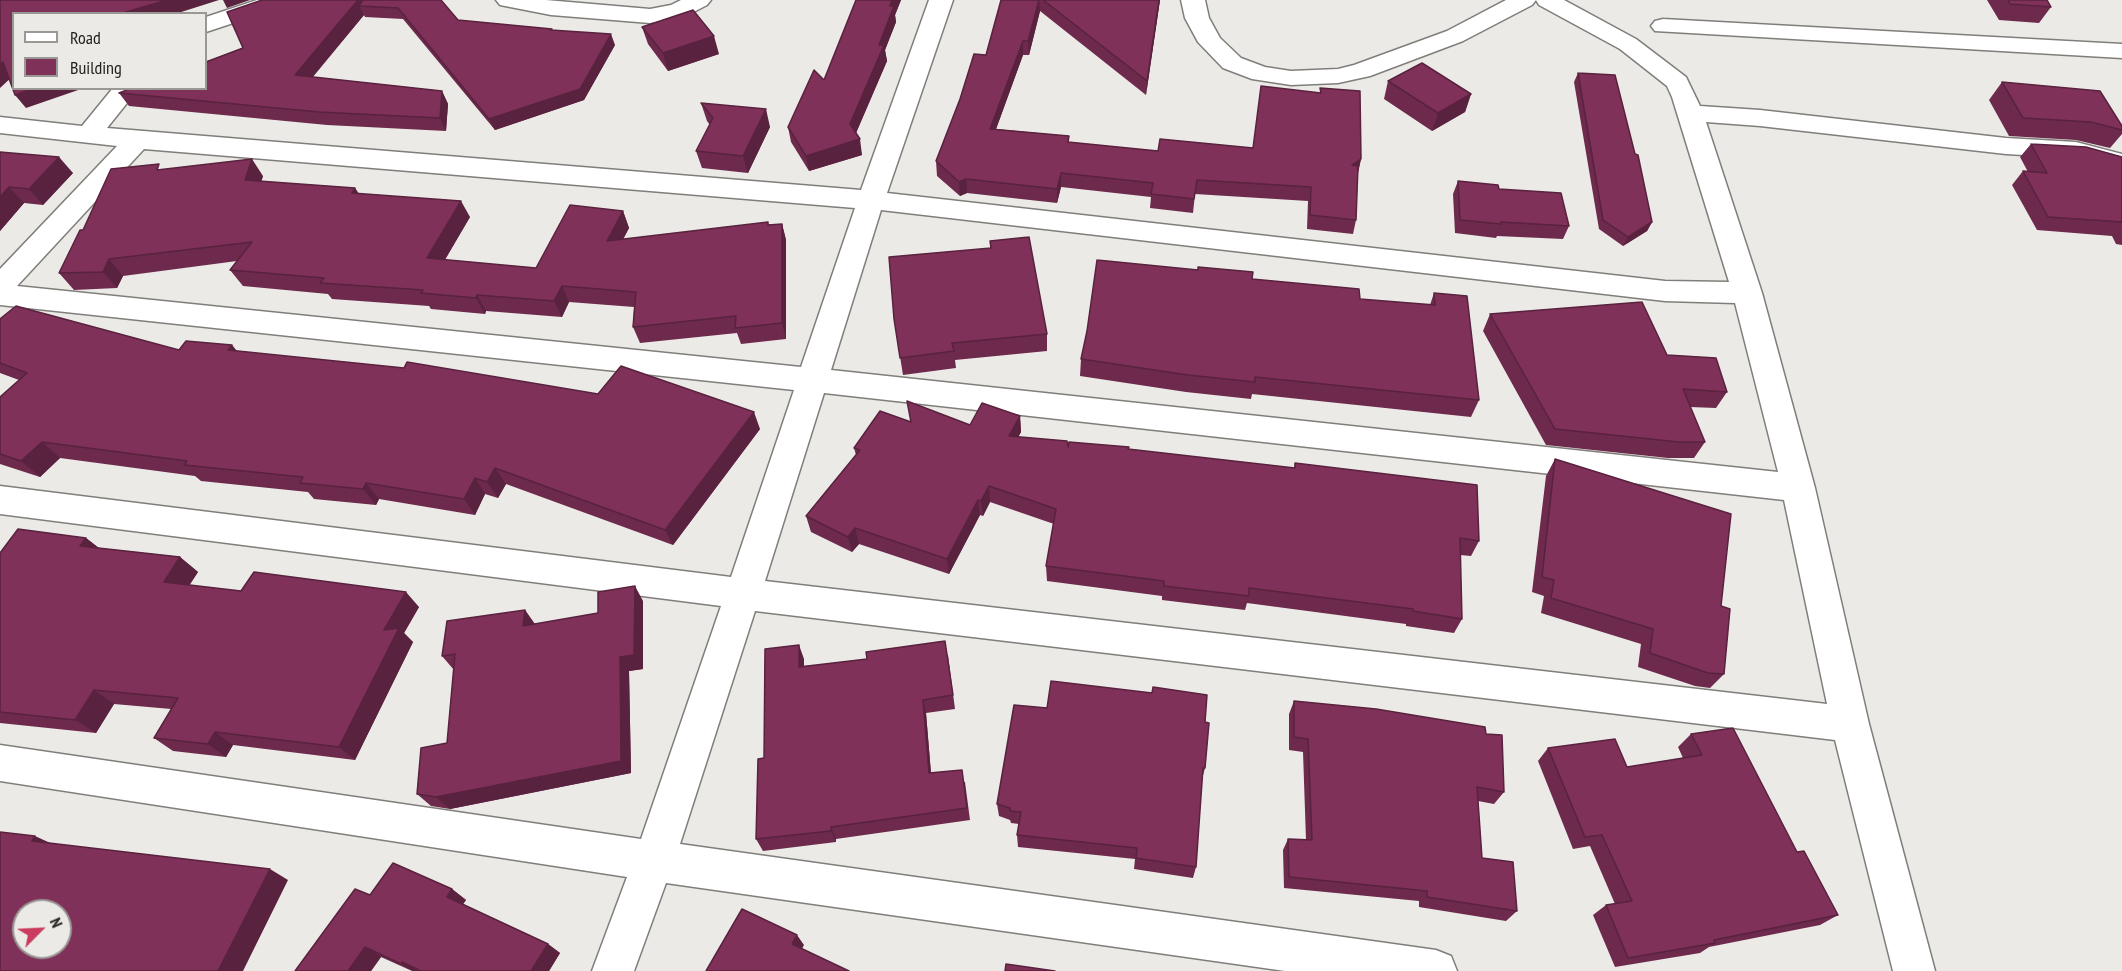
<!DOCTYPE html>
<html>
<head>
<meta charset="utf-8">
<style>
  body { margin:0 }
  #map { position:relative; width:2122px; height:971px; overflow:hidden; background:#eceae6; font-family:"PT Sans Narrow",sans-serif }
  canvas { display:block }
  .legend { position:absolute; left:12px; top:12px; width:195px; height:78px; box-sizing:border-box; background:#eceae6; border:2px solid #9a9895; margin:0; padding:8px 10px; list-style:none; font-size:18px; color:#1f1e1c }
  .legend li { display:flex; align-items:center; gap:12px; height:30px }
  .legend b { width:30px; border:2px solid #9a9895 }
  .north { position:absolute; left:12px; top:899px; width:60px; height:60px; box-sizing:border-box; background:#eceae6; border:2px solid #9a9895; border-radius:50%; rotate:66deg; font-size:16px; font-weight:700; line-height:24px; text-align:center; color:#1f1e1c }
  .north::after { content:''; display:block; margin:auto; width:21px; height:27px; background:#ca3b5f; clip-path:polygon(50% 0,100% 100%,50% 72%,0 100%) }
</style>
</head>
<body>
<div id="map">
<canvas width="2122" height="971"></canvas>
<ul class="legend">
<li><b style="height:8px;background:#fff"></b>Road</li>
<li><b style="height:16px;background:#7f3159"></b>Building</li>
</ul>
<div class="north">N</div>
</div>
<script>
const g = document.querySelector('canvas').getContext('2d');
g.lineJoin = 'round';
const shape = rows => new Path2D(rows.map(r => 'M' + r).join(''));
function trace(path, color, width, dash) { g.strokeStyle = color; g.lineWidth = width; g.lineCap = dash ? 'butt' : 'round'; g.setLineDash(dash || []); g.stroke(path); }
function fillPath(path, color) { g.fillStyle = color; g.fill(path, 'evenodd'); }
const minor = shape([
  [257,0,292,0,288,5,206,32,206,17,257,0],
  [496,0,546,0,650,9,671,5,681,0,711,0,707,5,686,16,650,23,551,15,500,5,496,0],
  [929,0,953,0,887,193,1665,281,1729,282,1672,97,1667,86,1620,49,1539,5,1536,0,1532,5,1463,41,1370,76,1338,83,1291,85,1252,79,1223,68,1198,42,1185,18,1181,0,1205,0,1209,18,1220,38,1241,58,1265,67,1291,71,1338,69,1354,65,1447,31,1506,0,1564,0,1636,39,1686,77,1700,106,1760,110,2006,138,2076,142,2122,154,2122,172,2075,158,2006,154,1760,126,1706,122,1762,293,1815,488,1869,724,1935,971,1893,971,1835,740,755,611,680,844,1436,950,1451,956,1457,971,1285,971,666,883,634,971,592,971,627,877,0,781,0,745,641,839,721,606,0,514,0,486,731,577,794,390,0,305,0,269,117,146,0,133,0,117,82,126,113,88,139,88,107,128,861,190,929,0],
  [144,149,855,208,801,367,17,286,144,149],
  [881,210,1665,301,1735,303,1778,472,831,370,881,210],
  [824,393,1784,500,1827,704,765,581,824,393],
  [1663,19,2122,44,2122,58,1655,31,1651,26,1655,21,1663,19]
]);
trace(minor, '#807e7a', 3);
fillPath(minor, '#fff');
fillPath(shape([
  [441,0,458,20,552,29,552,31,615,45,584,100,495,130,403,19,365,17,364,15,312,77,442,91,448,104,446,131,327,125,129,106,119,93,243,48,227,12],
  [856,0,901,0,895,15,896,22,885,50,887,61,856,133,862,155,809,171,791,142,788,127,824,80],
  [1001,0,1160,0,1146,95,1040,11,1029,55,1023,55,996,129,1069,136,1069,142,1158,151,1252,148,1320,93,1320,88,1361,159,1358,172,1356,220,1353,234,1307,229,1308,201,1195,194,1193,213,1150,208,1151,197,1061,187,1057,203,967,193,960,196,937,176,936,161,986,55],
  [1987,0,2047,0,2051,7,2039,23,1999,20],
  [642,27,719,54,668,71,648,44],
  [1578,73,1652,222,1647,231,1623,246,1599,229,1574,82],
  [1388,81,1471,94,1465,112,1432,131,1384,99],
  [2002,82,2122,126,2122,134,2110,148,2076,140,2009,136,1989,100],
  [701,103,770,127,748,173,702,168,696,151,710,125,707,121],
  [2031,144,2122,157,2122,245,2116,244,2112,236,2037,230,2012,185,2023,171,2028,172,2020,157],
  [0,152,73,173,43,205,24,203,0,231],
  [163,169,263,176,261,181,355,188,359,194,470,217,445,260,536,268,623,211,629,228,623,239,782,224,786,240,786,339,741,344,737,333,640,343,633,327,634,307,569,302,562,317,486,311,485,314,431,309,429,306,332,299,328,294,243,286,230,270,237,261,123,276,117,288,74,290,59,273],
  [1458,181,1499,189,1569,226,1563,239,1497,236,1496,238,1455,233,1453,194],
  [990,241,1047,334,1047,351,955,360,956,368,903,375,894,319,990,248],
  [1252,279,1360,299,1430,305,1434,293,1479,400,1471,417,1252,394,1251,399,1186,392,1080,376,1081,359],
  [1490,314,1667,355,1727,392,1716,408,1690,407,1705,442,1694,458,1668,458,1546,445,1483,331],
  [0,319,179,350,232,345,236,351,760,429,673,545,506,484,498,498,485,494,475,515,379,499,376,505,314,499,308,492,201,481,195,476,60,458,40,477,0,464,0,397,19,380,0,373],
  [1020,416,1021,432,1018,437,1068,447,1128,449,1294,468,1295,463,1479,541,1471,556,1460,555,1462,619,1454,633,1406,626,1406,624,1247,603,1245,610,1162,600,1162,596,1047,581,1046,566,1054,524,990,502,983,516,980,515,949,574,859,544,852,552,811,532,806,516,856,455,854,448,911,422,970,425],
  [1555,459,1721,606,1724,674,1710,688,1695,686,1638,667,1641,644,1541,613,1544,596,1532,592,1546,476],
  [86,538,99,548,180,557,198,572,189,585,241,591,419,607,404,633,413,642,355,760,233,745,226,757,173,751,154,738,171,709,114,704,96,733,0,723,0,553],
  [643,601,643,669,629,671,631,773,450,809,431,806,417,794,447,743,454,670,442,656,525,610,535,624,598,613],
  [948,655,955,709,926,713,931,773,965,782,970,820,836,839,836,842,763,851,756,839,764,758,804,659,804,666],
  [1294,701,1486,734,1504,792,1494,804,1478,801,1482,858,1517,911,1506,921,1419,907,1419,901,1284,888,1283,850,1288,839,1306,840,1303,752,1289,750,1289,714],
  [1047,708,1205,722,1205,768,1202,779,1196,867,1193,878,1134,869,1135,859,1018,847,1017,835,1019,824,1011,823,1010,820,999,816,997,804],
  [1691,734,1797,852,1838,915,1820,925,1709,947,1700,953,1615,967,1593,915,1606,905,1615,904,1590,846,1573,849,1538,761,1548,748,1627,767,1683,758,1678,747],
  [355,889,370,895,452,889,466,900,463,904,548,944,560,953,549,971,412,971,381,957,371,971]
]), '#6d2a4d');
fillPath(shape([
  [167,0,219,0,175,14,125,14,126,12],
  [223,0,250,0,227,8],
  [358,0,376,0,359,6,364,15,303,89,295,75],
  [892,0,901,0,895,15,896,22,885,50,887,61,853,140,850,124],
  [1039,0,1040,11,1029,55,1028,41],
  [1159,0,1160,0,1146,95,1147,81],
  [611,34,615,45,584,100,495,130,489,119],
  [714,36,719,54,668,71,663,53],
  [1023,41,1023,55,991,143,990,129],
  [3,62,14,75,0,88,0,64],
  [34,88,84,88,26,108,15,95],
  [442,91,448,104,446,131,440,118],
  [1471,94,1465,112,1432,131,1438,113],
  [766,109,770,127,748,173,743,156],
  [860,139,862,155,809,171,806,156],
  [59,157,73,173,43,205,29,189],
  [252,159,263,176,257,197,245,180],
  [1361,159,1358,173,1352,165],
  [1061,173,1061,187,1057,203,1057,189],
  [966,179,967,193,960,196,959,182],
  [9,187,24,203,0,231,0,197],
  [355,188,366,205,352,193],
  [461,201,470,217,436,274,427,258],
  [623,211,629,228,614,257,607,241],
  [1652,222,1647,231,1623,246,1628,237],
  [782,224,786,240,786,339,782,323],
  [109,259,123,276,117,288,103,272],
  [562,286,569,302,562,317,554,301],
  [477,295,486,311,485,314,476,298],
  [232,345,246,362,228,350],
  [754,412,760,429,673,545,665,530],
  [1020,416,1021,432,1010,452,1009,436],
  [42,442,60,458,40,477,21,461],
  [495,468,506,484,498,498,487,482],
  [475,478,485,494,475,515,464,499],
  [366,483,379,499,376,505,363,489],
  [989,486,990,502,983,516,981,501],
  [978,500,980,515,949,574,947,559],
  [855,528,859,544,852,552,848,537],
  [86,538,105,553,80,546],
  [180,557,198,572,182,597,164,582],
  [635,586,643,601,643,669,629,671,631,773,450,809,436,797,620,657],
  [406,592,419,607,404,633,413,642,355,760,339,747,384,630],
  [525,610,535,625,523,626],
  [799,645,804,659,804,681,799,667],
  [94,690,114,704,96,733,75,720],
  [923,700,926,713,932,786,929,773],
  [215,732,233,745,226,757,208,744],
  [831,827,836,839,836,842,831,831],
  [35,836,59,847,32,841],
  [270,869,288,880,243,971,218,971],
  [452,889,466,900,461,907,447,897],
  [797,935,804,945,799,954,792,944],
  [548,944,560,953,549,971,531,971],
  [365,947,381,957,371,971,348,971],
  [402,962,418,971,413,971,401,964]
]), '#59223e');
const building = shape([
  [0,0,167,0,126,12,125,14,14,14,14,88,34,88,15,95,3,62,0,64,0,0],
  [262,0,358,0,295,75,442,91,440,118,319,112,119,93,132,88,206,88,206,62,243,48,227,12,262,0],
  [363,0,441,0,458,20,552,29,551,30,611,34,580,89,489,119,398,8,359,6,363,0],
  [856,0,892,0,890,6,894,6,879,45,884,45,850,124,860,139,806,156,788,127,814,70,824,80,856,0],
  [1001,0,1039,0,1028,41,1023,41,990,129,1069,136,1068,142,1158,151,1160,139,1253,148,1261,86,1321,93,1320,88,1360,91,1361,159,1352,165,1358,166,1356,220,1310,215,1311,187,1197,180,1194,199,1151,194,1153,183,1061,173,1057,189,966,179,959,182,936,161,960,99,974,54,986,55,1001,0],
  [1043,0,1159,0,1147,81,1043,0],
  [2008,0,2047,0,2051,7,2010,4,2008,0],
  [693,10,714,36,663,53,642,27,693,10],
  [1422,63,1471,94,1438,113,1388,81,1422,63],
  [1578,73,1615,75,1635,154,1638,155,1652,222,1628,237,1603,220,1578,73],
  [2002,82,2100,91,2122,126,2122,130,2091,122,2023,118,2002,82],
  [701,103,766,109,743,156,696,151,713,118,701,103],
  [2031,144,2086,147,2122,157,2122,222,2048,217,2023,171,2047,173,2031,144],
  [0,152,59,157,29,189,9,187,0,197,0,152],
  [252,159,245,180,355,188,352,193,461,201,427,258,536,268,570,205,623,211,607,241,768,222,768,225,782,224,782,323,735,328,736,316,633,327,636,292,562,286,554,301,477,295,476,298,421,293,423,290,320,283,324,278,230,270,252,242,109,259,103,272,59,273,80,230,83,230,111,169,159,164,157,170,252,159],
  [1458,181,1498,185,1499,189,1561,193,1569,226,1501,222,1501,224,1460,220,1458,181],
  [1029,237,1047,334,952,343,954,351,900,358,894,319,889,257,991,248,990,241,1029,237],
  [1097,260,1198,270,1198,267,1253,272,1252,279,1359,289,1360,299,1435,305,1434,293,1467,296,1479,400,1255,377,1255,382,1188,375,1081,359,1087,331,1097,260],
  [1642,302,1667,355,1716,358,1727,392,1683,389,1705,442,1679,442,1555,429,1490,314,1642,302],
  [16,306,179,350,186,341,232,345,228,350,404,368,407,362,598,394,621,366,754,412,665,530,495,468,487,482,475,478,464,499,366,483,363,489,300,483,303,477,184,465,187,461,42,442,21,461,0,454,0,397,27,373,0,363,0,319,16,306],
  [907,401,970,425,982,403,1020,416,1009,436,1067,441,1068,447,1069,442,1129,447,1128,449,1295,468,1295,463,1477,485,1479,541,1460,538,1462,619,1413,611,1413,609,1249,588,1249,596,1164,586,1164,581,1046,566,1056,509,989,486,981,501,978,500,947,559,855,528,848,537,806,516,860,450,854,448,880,411,911,422,907,401],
  [1555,459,1731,514,1721,606,1730,609,1724,674,1708,673,1650,653,1653,629,1551,598,1554,580,1542,577,1555,459],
  [18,529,86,538,80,546,180,557,164,582,241,591,254,572,406,592,384,630,399,628,339,747,215,732,208,744,154,738,178,698,94,690,75,720,0,712,0,553,18,529],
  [635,586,634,655,620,657,621,761,436,797,417,794,421,748,447,743,455,654,442,656,447,621,525,610,523,626,598,613,598,592,635,586],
  [945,641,953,695,923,700,929,773,962,770,967,808,831,827,831,831,756,839,758,759,764,758,765,649,799,645,799,667,867,659,866,652,945,641],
  [1051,681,1152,693,1153,687,1207,695,1205,722,1209,723,1205,768,1203,768,1196,867,1136,858,1137,848,1017,835,1021,812,1010,811,1010,808,997,804,1014,705,1047,708,1051,681],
  [1294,701,1376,709,1485,727,1486,734,1502,735,1504,792,1477,787,1482,858,1513,862,1517,911,1427,897,1427,891,1289,877,1288,839,1312,840,1308,739,1294,737,1294,701],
  [1733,728,1797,852,1804,851,1838,915,1714,940,1715,943,1628,958,1606,905,1632,901,1602,835,1585,837,1548,748,1615,739,1627,767,1702,755,1691,734,1733,728],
  [0,832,35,836,32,841,270,869,218,971,0,971,0,832],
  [24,911,60,911,60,947,24,947,24,911],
  [393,863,452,889,447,897,548,944,531,971,421,971,402,962,401,964,365,947,348,971,295,971,355,889,370,895,393,863],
  [742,909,797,935,792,944,849,971,706,971,742,909],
  [1006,964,1055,971,1005,971,1006,964]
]);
fillPath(building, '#7f3159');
trace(building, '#59223e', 1.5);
</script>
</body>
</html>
